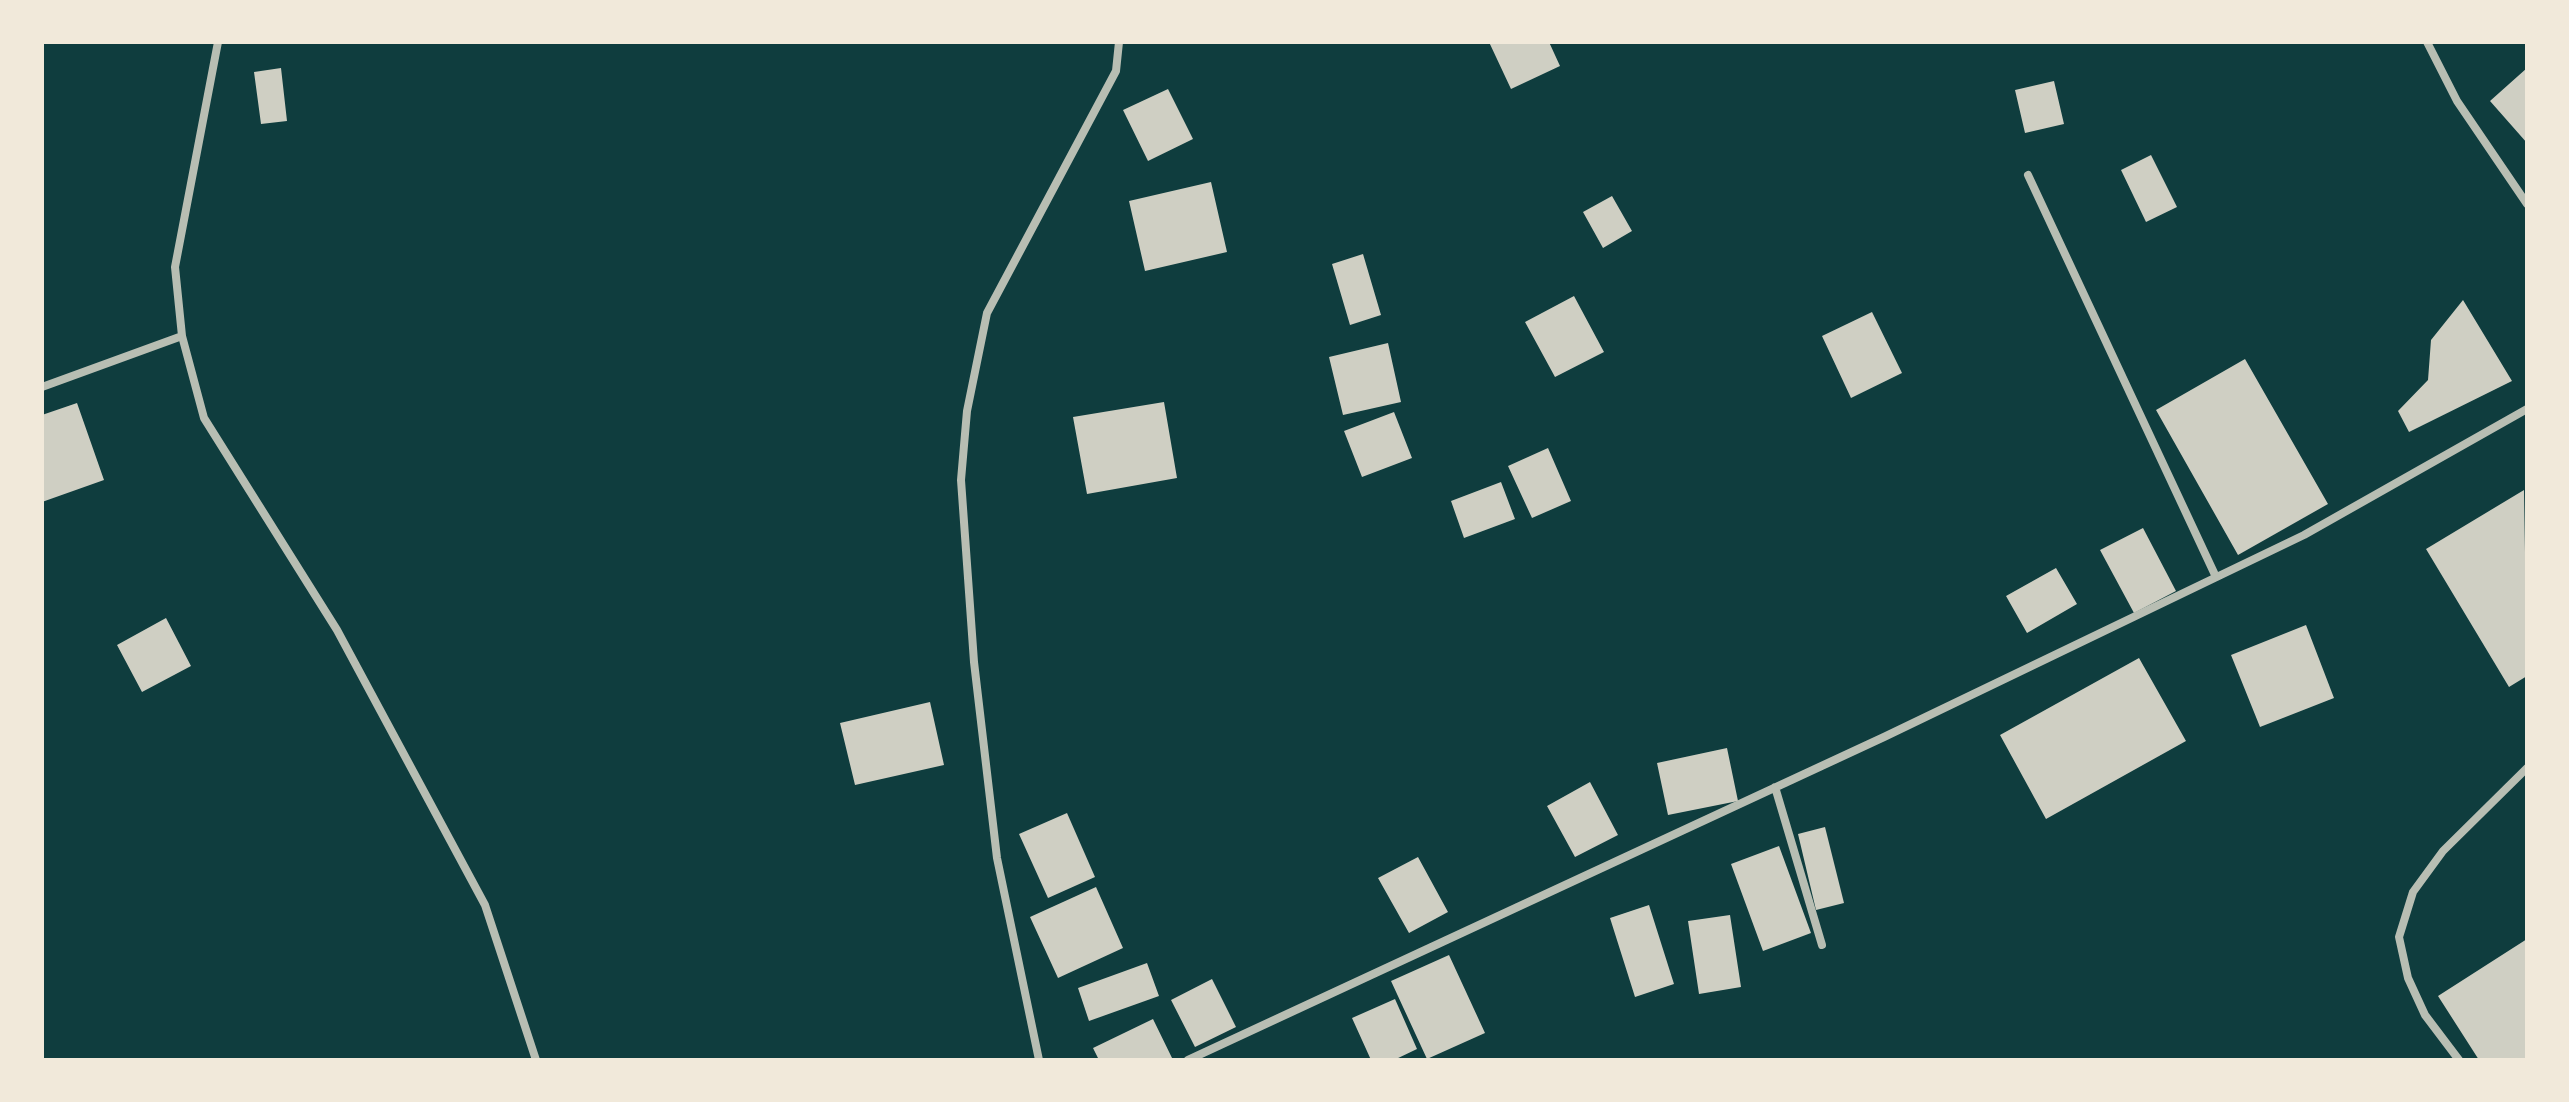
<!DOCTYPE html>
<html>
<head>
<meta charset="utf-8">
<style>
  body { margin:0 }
  #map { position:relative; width:2569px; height:1102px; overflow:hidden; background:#0f3d3e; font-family:Figtree,sans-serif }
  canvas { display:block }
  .frame { position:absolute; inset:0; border:44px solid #f1e9da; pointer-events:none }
</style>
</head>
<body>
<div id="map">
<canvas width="2569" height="1102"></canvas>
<div class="frame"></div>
</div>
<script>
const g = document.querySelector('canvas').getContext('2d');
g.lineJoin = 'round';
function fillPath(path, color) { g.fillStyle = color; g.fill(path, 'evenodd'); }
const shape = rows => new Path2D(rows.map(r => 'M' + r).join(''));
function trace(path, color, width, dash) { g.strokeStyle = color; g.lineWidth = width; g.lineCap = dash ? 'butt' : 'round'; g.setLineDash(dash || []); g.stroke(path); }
fillPath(shape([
  [1489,42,1549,42,1560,66,1511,89],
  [281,68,287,121,261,124,254,72],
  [2527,68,2527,143,2490,101],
  [2054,81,2064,124,2025,133,2015,90],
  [1168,89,1193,139,1148,161,1123,110],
  [2151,155,2177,207,2146,222,2121,170],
  [1211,182,1227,252,1145,271,1129,201],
  [1612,196,1632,231,1603,248,1583,212],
  [1363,254,1381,315,1350,325,1332,264],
  [1574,296,1604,352,1555,377,1525,322],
  [2463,300,2512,381,2409,432,2398,411,2428,380,2431,340],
  [1872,312,1902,373,1851,398,1822,336],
  [1388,343,1401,402,1343,415,1329,357],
  [2245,359,2328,504,2238,555,2156,410],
  [1164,402,1177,478,1087,494,1073,417],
  [77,403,104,480,42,502,42,415],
  [1394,412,1412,458,1362,477,1344,431],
  [1548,448,1571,501,1532,518,1508,466],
  [1501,482,1515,519,1464,538,1451,501],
  [2524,490,2527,676,2509,687,2426,549],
  [2143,528,2176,591,2134,613,2100,550],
  [2056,568,2077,604,2027,633,2006,596],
  [166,618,191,666,142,692,117,645],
  [2306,625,2334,698,2260,727,2231,655],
  [2139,658,2186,741,2046,819,2000,735],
  [930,702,944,765,855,785,840,723],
  [1727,748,1738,801,1668,815,1657,763],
  [1590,782,1618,835,1575,857,1547,806],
  [1067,813,1095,877,1048,898,1019,834],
  [1825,827,1844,903,1816,910,1798,834],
  [1779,846,1811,933,1763,951,1731,864],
  [1418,857,1448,912,1409,933,1378,878],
  [1096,887,1123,948,1058,978,1030,917],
  [1649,905,1674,984,1635,997,1610,918],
  [1730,915,1741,987,1699,994,1688,921],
  [2527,939,2527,1060,2479,1060,2438,996],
  [1449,955,1485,1033,1427,1059,1391,981],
  [1147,963,1159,996,1089,1021,1078,988],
  [1212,979,1236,1027,1195,1047,1171,1000],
  [1395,999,1417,1049,1394,1060,1371,1060,1352,1018],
  [1153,1019,1173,1060,1099,1060,1093,1048]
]), '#cfcfc3');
trace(shape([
  [218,42,175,267,182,336,204,418,337,630,485,905,536,1060],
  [2427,42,2457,101,2527,204],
  [2028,175,2216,577],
  [42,387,182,336],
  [1775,787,1822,945],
  [1039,1060,997,858,974,662,961,480,967,411,987,313,1116,71,1119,42],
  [1188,1060,1884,737,2304,535,2527,409],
  [2459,1060,2425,1015,2408,978,2399,937,2413,892,2443,851,2527,768]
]), '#b8beb3', 8);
</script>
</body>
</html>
